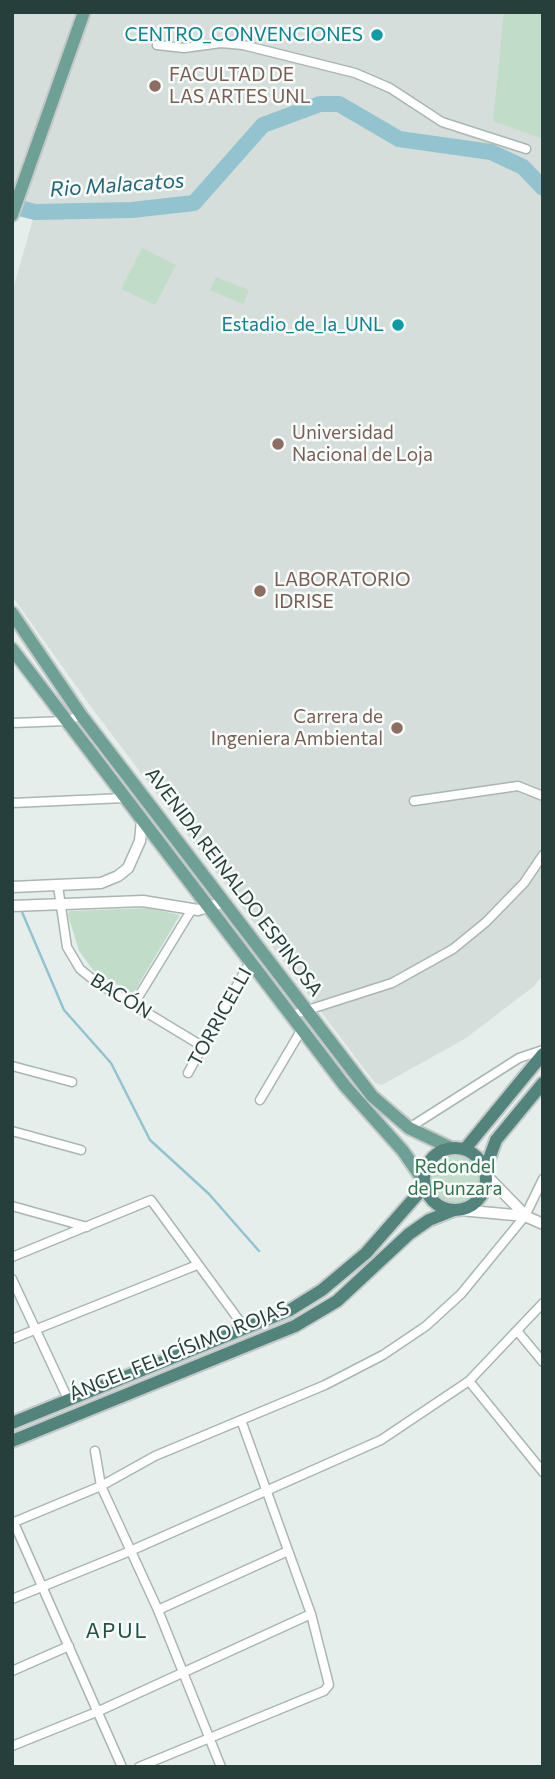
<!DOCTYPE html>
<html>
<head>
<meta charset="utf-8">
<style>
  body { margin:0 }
  #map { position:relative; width:555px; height:1779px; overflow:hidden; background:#e6eeeb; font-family:Commissioner,sans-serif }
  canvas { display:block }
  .frame { position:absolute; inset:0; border:14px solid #263f3a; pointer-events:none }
</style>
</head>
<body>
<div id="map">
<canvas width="555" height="1779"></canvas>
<div class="frame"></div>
</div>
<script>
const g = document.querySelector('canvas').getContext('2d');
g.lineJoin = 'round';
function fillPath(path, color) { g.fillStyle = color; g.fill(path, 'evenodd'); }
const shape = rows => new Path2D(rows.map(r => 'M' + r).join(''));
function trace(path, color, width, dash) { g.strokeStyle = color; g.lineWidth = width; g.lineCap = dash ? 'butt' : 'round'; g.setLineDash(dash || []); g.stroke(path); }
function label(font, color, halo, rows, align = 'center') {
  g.font = font + ' Commissioner,sans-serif'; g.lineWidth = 5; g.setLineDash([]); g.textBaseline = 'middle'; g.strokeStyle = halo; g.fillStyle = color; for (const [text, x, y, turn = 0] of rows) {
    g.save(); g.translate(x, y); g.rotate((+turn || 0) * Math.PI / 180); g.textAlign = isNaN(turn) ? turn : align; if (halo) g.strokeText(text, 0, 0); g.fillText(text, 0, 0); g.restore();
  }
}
fillPath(shape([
  [12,12,543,12,543,975,533,987,466,1038,382,1085,375,1083,300,984,89,704,12,596,12,293,35,212,12,197]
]), '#d5deda');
fillPath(shape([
  [504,12,543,12,543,139,493,121],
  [142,248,176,265,155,305,121,289],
  [216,277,249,290,243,304,210,290],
  [148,908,180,915,133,994,93,970,79,951,68,915,70,911],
  '428 1178a27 27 0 1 1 54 0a27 27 0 1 1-54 0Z'
]), '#c1ddca');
trace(shape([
  [22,912,64,1010,111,1063,150,1140,209,1194,259,1251]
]), '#93c3ce', 2.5);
trace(shape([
  [12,206,35,212,132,210,194,203,263,125,320,104,339,104,399,139,491,152,523,167,543,188]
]), '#93c3ce', 16);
const minor = shape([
  [157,45,184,48,221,43,243,45,355,73,390,88,442,122,526,149],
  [12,723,67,721,81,715],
  [414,801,518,786,543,796],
  [12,803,125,798],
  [58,886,67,947,80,969,96,982,202,1046],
  [134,1004,192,909],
  [292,1015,392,983,453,949,486,922,524,883,543,855],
  [12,1066,72,1082],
  [188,1073,251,960],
  [260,1100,302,1029],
  [409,1128,519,1058,543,1050],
  [12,1131,81,1150],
  [12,1206,87,1227],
  [12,1257,151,1200,244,1327],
  [12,1279,68,1399],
  [518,1332,543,1362],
  [12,1339,197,1265],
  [469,1381,543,1472],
  [95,1451,101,1486,158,1610,221,1767],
  [12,1523,101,1486,155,1456,325,1385,383,1355,426,1326,461,1294,525,1216,543,1179],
  [14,1523,122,1767],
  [12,1599,128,1552,381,1440,469,1381,543,1303],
  [158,1610,288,1551],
  [12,1671,69,1646],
  [12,1746,99,1711,311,1614],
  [139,1767,324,1691,329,1685,311,1614,241,1420]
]);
const tertiary = shape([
  [12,887,101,883,118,876,128,868,140,841,142,820],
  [12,906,143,901,198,910,225,902],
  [486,1175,525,1215],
  [460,1210,525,1216,543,1224]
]);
const primary = shape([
  [12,215,84,12],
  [12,613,81,715,372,1096,409,1128,451,1148],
  [12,649,345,1086,403,1151,423,1180]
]);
const trunk = shape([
  '424 1179a31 31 0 1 1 62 0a31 31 0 1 1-62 0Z',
  [465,1149,543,1054],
  [485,1170,496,1140,543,1083],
  [12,1423,290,1310,322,1290,366,1253,424,1187],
  [12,1441,295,1326,337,1301,409,1234,429,1220,454,1210]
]);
trace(minor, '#a9b6b2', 11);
trace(tertiary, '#a9b6b2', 13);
trace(primary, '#c2c9c8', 16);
trace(trunk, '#c2c9c8', 16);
trace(minor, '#fff', 8);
trace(tertiary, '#fff', 10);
trace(primary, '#6fa095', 12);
trace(trunk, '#52847b', 12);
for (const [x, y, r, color] of [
  [377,35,7,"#0f9aa8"],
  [155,86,7,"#8d6e63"],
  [398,325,7,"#0f9aa8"],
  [278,444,7,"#8d6e63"],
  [260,591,7,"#8d6e63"],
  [397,728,7,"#8d6e63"]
]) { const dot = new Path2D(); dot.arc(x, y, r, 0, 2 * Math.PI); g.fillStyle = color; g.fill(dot); trace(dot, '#f7fbf9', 2.5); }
label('19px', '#0d838f', '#f7fbf9', [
  ["CENTRO_CONVENCIONES",363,35],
  ["Estadio_de_la_UNL",384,325]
], 'right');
label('19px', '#785e54', '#f7fbf9', [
  ["FACULTAD DE",169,75],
  ["LAS ARTES UNL",169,97],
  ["Universidad",292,433],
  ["Nacional de Loja",292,455],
  ["LABORATORIO",274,580],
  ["IDRISE",274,602],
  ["Carrera de",383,717,"right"],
  ["Ingeniera Ambiental",383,739,"right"]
], 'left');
label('19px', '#263f3a', '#f7fbf9', [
  ["AVENIDA REINALDO ESPINOSA",234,882,53],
  ["BACÓN",121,996,32],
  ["TORRICELLI",220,1017,-61],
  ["ÁNGEL FELICÍSIMO ROJAS",179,1351,-22]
]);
label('19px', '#33734f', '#f7fbf9', [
  ["Redondel",455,1167],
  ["de Punzara",455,1189]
]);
label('italic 21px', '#246677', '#f7fbf9', [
  ["Rio Malacatos",117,185,-4]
]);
g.letterSpacing = '2px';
label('21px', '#235047', '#f7fbf9', [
  ["APUL",117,1631]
]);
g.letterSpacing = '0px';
</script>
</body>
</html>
